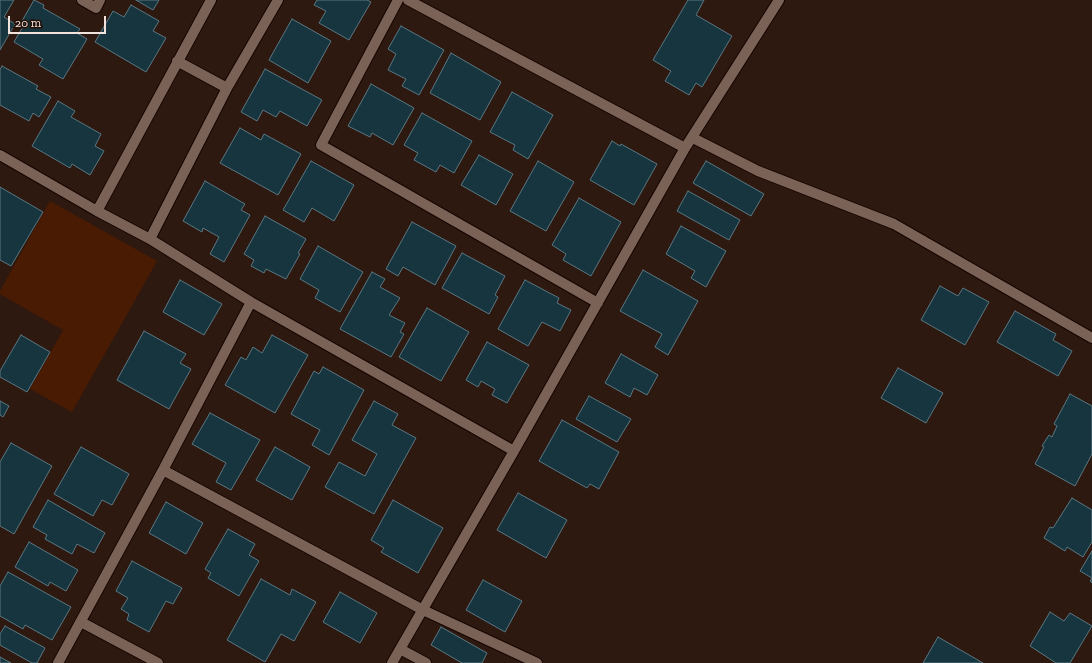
<!DOCTYPE html>
<html>
<head>
<meta charset="utf-8">
<style>
  body { margin:0 }
  #map { position:relative; width:1092px; height:663px; overflow:hidden; background:#2e1910; font-family:"Zilla Slab",serif }
  canvas { display:block }
  .scale { position:absolute; left:8px; top:16px; width:98px; height:18px; box-sizing:border-box; border:2px solid #f1e2dc; border-top:0; padding-left:5px; font-size:12px; line-height:14px; white-space:nowrap; color:#f1e2dc; -webkit-text-stroke:3px #231007; paint-order:stroke }
</style>
</head>
<body>
<div id="map">
<canvas width="1092" height="663"></canvas>
<div class="scale">20 m</div>
</div>
<script>
const g = document.querySelector('canvas').getContext('2d');
g.lineJoin = 'round';
function fillPath(path, color) { g.fillStyle = color; g.fill(path, 'evenodd'); }
const shape = rows => new Path2D(rows.map(r => 'M' + r).join(''));
function trace(path, color, width, dash) { g.strokeStyle = color; g.lineWidth = width; g.lineCap = dash ? 'butt' : 'round'; g.setLineDash(dash || []); g.stroke(path); }
fillPath(shape([
  [50,201,157,261,72,412,30,389,63,330,0,294,0,291]
]), '#491b02');
const building = shape([
  [0,0,14,0,4,17,15,24,0,50,0,0],
  [34,0,44,5,43,8,80,29,77,33,87,39,63,79,39,65,43,59,14,42,25,23,22,21,34,0],
  [136,0,159,0,153,10,136,0],
  [317,0,367,0,371,2,349,40,319,23,326,11,314,5,317,0],
  [688,0,704,0,696,15,732,36,702,87,696,83,689,95,665,81,671,71,653,60,688,0],
  [131,5,159,21,153,31,166,38,146,72,95,42,113,11,124,17,131,5],
  [292,19,331,41,308,83,269,60,292,19],
  [401,26,444,50,419,95,402,86,406,79,388,70,396,54,388,49,401,26],
  [451,53,501,82,480,120,430,93,451,53],
  [2,66,38,86,36,89,51,97,39,117,33,113,29,121,0,105,0,70,2,66],
  [265,69,322,100,307,126,280,111,276,117,263,110,257,121,241,112,265,69],
  [371,84,414,108,393,145,372,133,370,137,348,126,371,84],
  [512,92,553,115,528,159,513,150,515,145,490,132,512,92],
  [58,101,75,111,71,117,101,134,95,146,104,151,90,175,72,164,70,168,32,146,58,101],
  [422,113,472,141,454,173,440,165,436,172,414,160,418,153,404,145,422,113],
  [240,128,261,140,264,134,301,154,278,195,220,163,240,128],
  [612,141,620,146,621,144,657,164,634,205,590,180,612,141],
  [479,155,513,174,496,205,461,185,479,155],
  [311,161,354,185,334,221,312,208,304,222,283,210,311,161],
  [538,161,574,182,546,231,510,211,538,161],
  [706,161,764,194,751,216,693,183,706,161],
  [205,181,245,204,241,210,250,215,224,262,210,254,219,237,203,228,202,232,183,221,205,181],
  [0,187,43,212,11,266,0,260,0,187],
  [688,191,740,220,729,240,677,211,688,191],
  [579,198,621,222,591,276,563,260,566,254,552,245,579,198],
  [265,216,306,239,298,253,300,254,286,279,266,269,264,273,251,266,254,260,244,254,265,216],
  [412,222,456,246,435,285,403,267,398,276,386,269,412,222],
  [681,226,726,251,706,287,691,278,695,271,666,254,681,226],
  [318,246,363,272,340,312,315,298,319,290,300,279,318,246],
  [462,253,505,276,495,295,498,297,489,314,442,288,462,253],
  [643,270,698,301,668,355,655,347,662,334,620,311,643,270],
  [372,272,385,279,380,287,400,298,389,315,405,323,400,332,404,334,391,357,340,329,372,272],
  [180,280,222,304,204,335,163,312,180,280],
  [525,280,559,298,557,303,571,310,560,331,542,322,528,346,498,329,525,280],
  [940,286,958,296,963,288,989,302,965,345,921,320,940,286],
  [427,308,469,332,441,381,399,357,427,308],
  [1015,311,1056,334,1053,340,1072,351,1058,376,997,342,1015,311],
  [144,331,186,354,180,363,191,369,169,409,117,380,144,331],
  [21,335,50,352,27,392,0,377,0,371,21,335],
  [272,335,308,355,275,413,225,385,241,357,246,360,253,347,262,353,272,335],
  [487,342,529,365,507,403,492,395,495,389,481,381,478,387,466,380,487,342],
  [621,354,658,375,647,395,634,388,630,397,605,383,621,354],
  [323,367,364,390,329,455,312,445,320,430,291,414,314,371,319,374,323,367],
  [898,368,943,393,926,423,881,398,898,368],
  [1070,394,1092,406,1092,454,1075,486,1035,464,1044,447,1042,446,1049,435,1052,437,1057,426,1054,424,1070,394],
  [589,396,631,419,617,442,576,419,589,396],
  [0,401,9,406,3,417,0,415,0,401],
  [374,401,398,414,392,425,416,438,374,514,325,487,339,462,365,476,377,454,352,440,374,401],
  [210,413,260,440,231,490,216,482,226,463,192,444,210,413],
  [562,420,619,452,599,489,590,484,587,488,539,461,562,420],
  [11,443,52,466,14,534,0,526,0,462,11,443],
  [81,447,129,474,112,505,102,500,93,516,54,494,81,447],
  [275,447,310,467,292,500,256,480,275,447],
  [518,493,567,520,546,558,497,530,518,493],
  [1072,498,1092,510,1092,542,1083,557,1067,547,1065,551,1044,538,1050,527,1053,528,1072,498],
  [48,500,105,533,94,553,77,544,72,554,45,539,47,535,33,527,48,500],
  [393,500,443,528,418,573,381,552,384,548,371,540,393,500],
  [166,502,203,523,186,554,149,533,166,502],
  [228,529,255,544,249,555,259,561,239,596,208,578,211,573,205,569,228,529],
  [29,542,78,570,66,591,50,582,48,586,15,567,29,542],
  [1092,551,1092,583,1090,581,1092,578,1080,571,1092,551],
  [132,561,182,588,173,604,166,601,149,632,127,620,129,614,121,609,128,598,116,591,132,561],
  [8,572,71,607,52,640,25,625,23,629,0,616,0,586,8,572],
  [261,579,290,595,292,589,316,602,294,641,281,634,265,662,227,640,261,579],
  [483,580,522,601,505,632,466,610,483,580],
  [340,592,377,613,360,643,323,622,340,592],
  [1050,612,1064,621,1070,613,1092,626,1070,663,1056,663,1030,646,1050,612],
  [5,626,45,648,37,663,32,663,0,645,0,634,5,626],
  [441,627,487,653,482,663,462,663,431,645,441,627],
  [938,637,983,663,923,663,938,637],
  [0,657,11,663,0,663,0,657]
]);
fillPath(building, '#16353f');
trace(building, '#5a7782', 1);
const minor = shape([
  [82,0,96,8,100,0],
  [398,0,321,145,598,303],
  [408,0,685,148],
  [177,61,227,88],
  [693,138,758,171,894,224,1092,338],
  [0,155,97,211,150,239,251,302,514,451],
  [97,211,211,0],
  [150,239,227,88,278,0],
  [163,470,423,610,537,663],
  [81,622,158,663],
  [400,649,426,663],
  [58,663,163,470,251,302],
  [392,663,514,451,685,148,779,0]
]);
trace(minor, '#150400', 12);
trace(minor, '#7b6256', 10);
</script>
</body>
</html>
